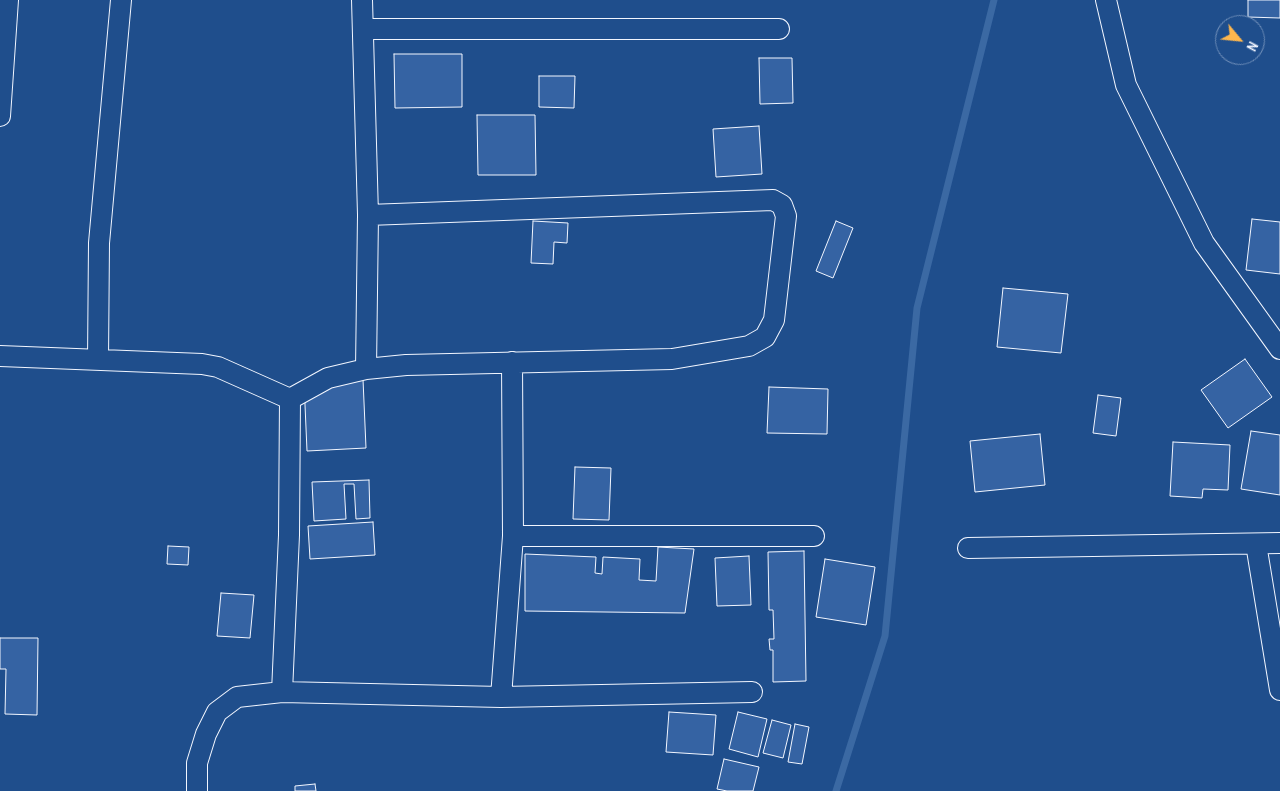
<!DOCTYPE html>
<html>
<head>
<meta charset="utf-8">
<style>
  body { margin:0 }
  #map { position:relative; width:1280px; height:791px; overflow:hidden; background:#1f4e8c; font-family:"Archivo Narrow",sans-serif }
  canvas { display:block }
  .north { position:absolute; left:1215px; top:15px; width:50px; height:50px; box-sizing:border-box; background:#1f4e8c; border:1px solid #7391ba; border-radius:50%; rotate:118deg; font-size:14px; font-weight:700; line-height:20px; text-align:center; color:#f2f6ff }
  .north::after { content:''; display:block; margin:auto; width:18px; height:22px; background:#ffb74d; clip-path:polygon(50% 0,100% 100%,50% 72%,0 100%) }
</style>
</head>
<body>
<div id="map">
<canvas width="1280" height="791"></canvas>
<div class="north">N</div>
</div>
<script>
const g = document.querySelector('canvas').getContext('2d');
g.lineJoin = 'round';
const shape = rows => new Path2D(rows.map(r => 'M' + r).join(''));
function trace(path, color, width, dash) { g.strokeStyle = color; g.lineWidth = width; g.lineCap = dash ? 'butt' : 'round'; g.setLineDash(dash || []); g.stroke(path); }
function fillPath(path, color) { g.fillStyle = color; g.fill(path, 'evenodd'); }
trace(shape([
  [836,791,885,636,917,308,994,0]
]), '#3b69a3', 7);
const building = shape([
  [1248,0,1280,0,1280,18,1248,17,1248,0],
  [394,54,462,54,462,107,395,108,394,54],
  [759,58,792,58,793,103,760,104,759,58],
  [539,76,575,76,574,108,539,107,539,76],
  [477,115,535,115,536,175,478,175,477,115],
  [759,126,762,174,716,177,713,129,759,126],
  [1252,219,1280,222,1280,274,1246,270,1252,219],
  [533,221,568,223,567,243,554,242,553,264,531,263,533,221],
  [836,221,853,228,833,278,816,271,836,221],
  [1003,288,1068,294,1061,353,997,347,1003,288],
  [1245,359,1272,397,1228,428,1201,390,1245,359],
  [363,379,366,448,307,451,304,382,363,379],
  [769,387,828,389,827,434,767,433,769,387],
  [1098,395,1121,398,1116,436,1093,433,1098,395],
  [1251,431,1280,435,1280,495,1241,489,1251,431],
  [1040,434,1045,485,975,492,970,441,1040,434],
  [1173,442,1230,445,1228,490,1203,489,1202,498,1170,496,1173,442],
  [575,467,611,468,609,520,573,519,575,467],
  [369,480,370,518,356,519,354,484,344,484,346,519,314,521,312,482,369,480],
  [373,522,375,555,310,559,308,526,373,522],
  [168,546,189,547,188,565,167,564,168,546],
  [658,547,694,549,685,613,525,611,525,554,596,557,595,573,602,574,603,557,640,559,639,580,656,581,658,547],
  [804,551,806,681,773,682,773,650,770,650,769,639,774,639,773,610,769,610,768,552,804,551],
  [749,556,751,605,717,606,715,558,749,556],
  [825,559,875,567,866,625,816,617,825,559],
  [221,593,254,595,250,638,217,636,221,593],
  [0,638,38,638,37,715,5,714,6,669,0,669,0,638],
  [669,712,716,715,713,755,666,752,669,712],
  [738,712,767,719,758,757,729,749,738,712],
  [772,720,791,725,783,758,763,753,772,720],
  [795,724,809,727,802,764,788,762,795,724],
  [724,759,759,767,753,791,727,791,717,789,724,759],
  [315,784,316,791,295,791,295,786,315,784]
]);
fillPath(building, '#3563a3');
trace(building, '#f2f6ff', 1);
const minor = shape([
  [362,0,368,215,366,369],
  [1106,0,1126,85,1204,243,1280,349],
  [363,29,779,29],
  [0,116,8,0],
  [0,356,202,364,218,367,290,399],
  [98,359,99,243,121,0],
  [290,399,328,378,366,369,406,365,672,359,749,346,765,337,774,320,786,216,782,205,773,200,368,215],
  [513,536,814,536],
  [1256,544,1280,690],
  [968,548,1280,543],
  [282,692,289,535,290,399],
  [501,697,513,536,512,362],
  [197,791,197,763,206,734,217,712,237,697,282,692,501,697,752,692]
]);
trace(minor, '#f2f6ff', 22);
trace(minor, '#1f4e8c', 20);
</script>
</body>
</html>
